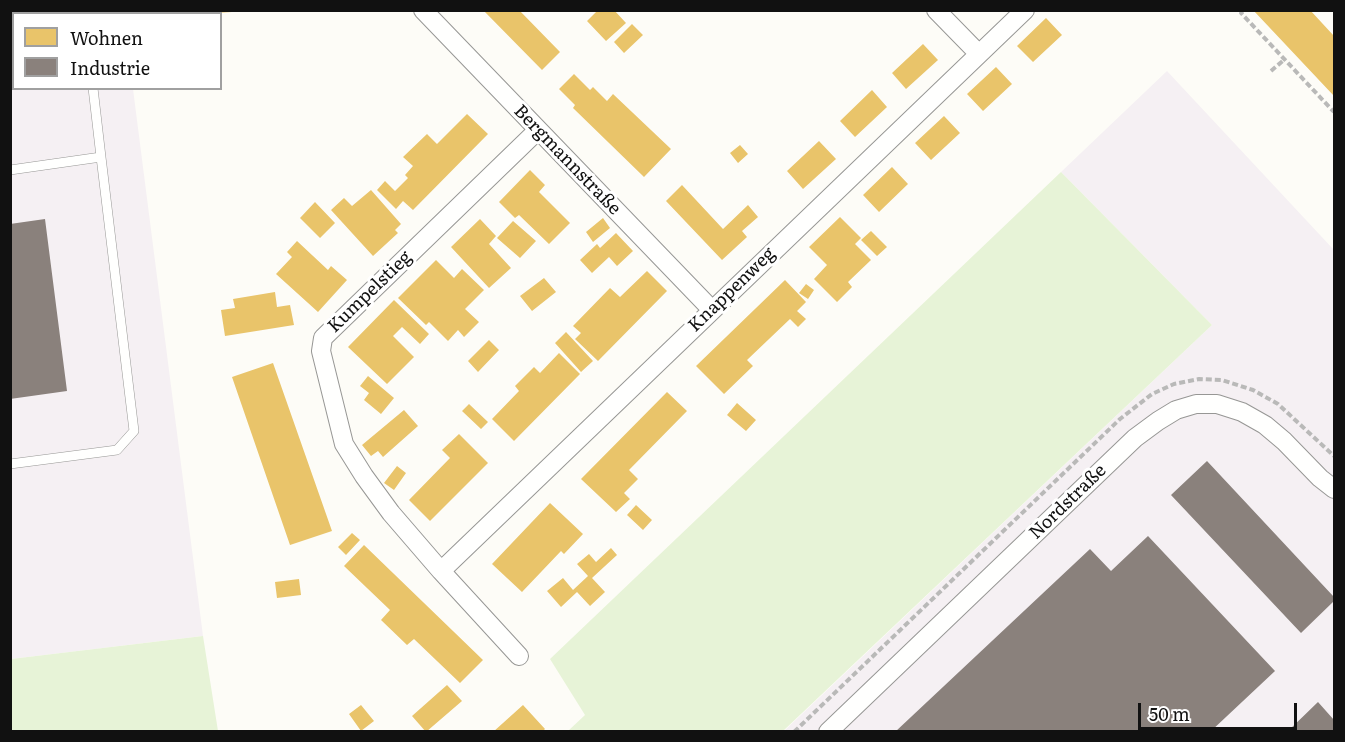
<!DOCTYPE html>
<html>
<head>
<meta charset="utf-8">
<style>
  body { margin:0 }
  #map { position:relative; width:1345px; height:742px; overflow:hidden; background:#fdfcf7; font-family:Literata,serif }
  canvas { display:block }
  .frame { position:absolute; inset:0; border:12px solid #111; pointer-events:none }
  .legend { position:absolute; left:12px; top:12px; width:210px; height:78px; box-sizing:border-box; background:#fff; border:2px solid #a0a0a0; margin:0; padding:8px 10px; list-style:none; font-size:18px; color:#111 }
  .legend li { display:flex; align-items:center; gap:12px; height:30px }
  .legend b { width:30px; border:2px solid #a0a0a0 }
  .scale { position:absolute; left:1138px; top:703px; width:159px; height:27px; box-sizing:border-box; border:3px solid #111; border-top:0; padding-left:8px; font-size:18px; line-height:21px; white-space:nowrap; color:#111; -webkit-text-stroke:4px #fff; paint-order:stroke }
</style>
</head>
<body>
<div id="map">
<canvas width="1345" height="742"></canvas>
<div class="frame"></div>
<ul class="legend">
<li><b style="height:16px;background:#e9c46a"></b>Wohnen</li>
<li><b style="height:16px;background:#8a817c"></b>Industrie</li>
</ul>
<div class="scale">50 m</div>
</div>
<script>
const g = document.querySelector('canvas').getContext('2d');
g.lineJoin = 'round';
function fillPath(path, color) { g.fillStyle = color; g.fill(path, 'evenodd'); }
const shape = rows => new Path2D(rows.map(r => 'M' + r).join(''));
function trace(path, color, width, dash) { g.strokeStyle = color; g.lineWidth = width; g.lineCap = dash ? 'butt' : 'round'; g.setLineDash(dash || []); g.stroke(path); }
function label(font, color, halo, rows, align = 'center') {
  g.font = font + ' Literata,serif'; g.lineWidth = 6; g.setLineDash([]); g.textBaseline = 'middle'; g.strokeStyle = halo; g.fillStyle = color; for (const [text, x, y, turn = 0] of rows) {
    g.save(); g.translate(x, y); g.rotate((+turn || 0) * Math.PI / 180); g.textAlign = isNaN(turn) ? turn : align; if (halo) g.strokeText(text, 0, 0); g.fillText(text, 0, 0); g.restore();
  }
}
fillPath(shape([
  [10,11,123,11,123,13,14,14,14,88,133,89,203,636,11,659],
  [1167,71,1334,250,1334,731,783,732,1212,325,1061,172]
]), '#f5f0f3');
fillPath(shape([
  [1061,172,1212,325,783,731,568,731,585,715,550,659],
  [203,636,218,731,11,731,11,659]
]), '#e7f3d7');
fillPath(shape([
  [198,10,232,10,232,12,198,14],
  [483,10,519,10,560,52,542,70],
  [598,10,614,10,626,23,606,41,587,21],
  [1253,10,1310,10,1334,36,1334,96],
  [1046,18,1062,35,1033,62,1017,46],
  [632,24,643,35,624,53,614,42],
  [923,44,938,60,906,89,892,73],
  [996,67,1012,84,983,111,967,94],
  [574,74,590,90,593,87,607,101,613,94,671,149,644,177,573,108,575,105,559,89],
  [872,90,887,107,855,137,840,121],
  [467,114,488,134,413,210,403,201,396,209,377,190,385,181,395,191,408,178,405,175,413,166,403,157,427,134,437,144],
  [944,116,960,133,931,160,915,143],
  [819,141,836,159,803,189,787,171],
  [740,145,748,154,738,163,730,153],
  [892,167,908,184,879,212,863,195],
  [530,170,545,185,539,192,570,223,549,244,519,215,515,218,499,202],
  [682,185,723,229,748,205,758,217,742,231,747,237,722,260,666,201],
  [371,190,401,224,395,230,398,233,373,256,331,210,344,198,352,206],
  [315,202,335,223,320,238,300,218],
  [840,217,861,238,855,244,871,260,848,282,852,287,837,302,814,279,827,265,809,247],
  [603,218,610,228,593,242,586,232],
  [480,219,496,236,489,244,511,268,489,288,451,247],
  [513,221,536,241,520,258,497,238],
  [871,231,887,247,877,256,861,240],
  [616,233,633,251,617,266,609,257,592,273,580,260,597,244,600,248],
  [297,241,328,270,331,266,347,280,318,312,276,274,292,257,287,252],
  [436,260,454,278,462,269,484,290,465,309,479,322,464,337,458,330,448,341,429,322,426,325,398,298],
  [647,271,667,291,598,361,575,339,581,333,573,326,610,288,620,297],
  [544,278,556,292,532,311,520,296],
  [785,280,806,302,797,311,806,319,798,327,790,319,747,360,753,366,724,394,696,366],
  [806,284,814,290,808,299,799,293],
  [275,292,277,307,290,305,294,325,225,336,221,310,235,308,233,299],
  [394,300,429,334,420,344,402,327,393,336,414,357,387,384,348,347],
  [566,332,593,361,581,372,555,343],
  [489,340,499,350,478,372,468,361],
  [559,353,580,374,514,441,492,419,519,391,515,386,534,367,540,373],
  [273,363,332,531,290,545,232,377],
  [368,376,394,398,381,414,364,400,369,393,360,386],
  [667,392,687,411,629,470,638,479,624,493,630,499,616,512,581,479],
  [737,403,756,420,746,431,727,415],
  [469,404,488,422,481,429,462,411],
  [404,410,418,426,383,457,378,451,371,456,362,445],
  [459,434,488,463,430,521,409,500,450,458,442,450],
  [397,466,406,473,394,490,384,483],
  [550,503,583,534,564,554,561,551,522,592,492,564],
  [636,505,652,520,643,530,627,515],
  [352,533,360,540,346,555,338,547],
  [364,545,483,660,460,683,414,639,407,645,381,620,390,610,344,566],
  [611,548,617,555,592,578,605,592,590,606,577,592,561,607,547,591,563,578,573,590,588,576,577,564,589,554,596,562],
  [299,579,301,595,277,598,275,582],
  [447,685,462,701,426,732,412,716],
  [361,705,374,721,361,731,349,714],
  [523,705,545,729,542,732,493,732]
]), '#e9c46a');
fillPath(shape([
  [45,219,67,391,10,399,10,224],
  [1207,461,1334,597,1334,601,1301,633,1171,495],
  [1148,536,1275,671,1210,732,895,732,1090,549,1111,571],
  [1318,702,1334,720,1334,732,1287,732]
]), '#8a817c');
const lane = shape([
  [84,10,84,14],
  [93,88,101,157],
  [10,170,101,157,134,431,117,450,10,464]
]);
const street = shape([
  [423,10,711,309],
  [936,10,979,54],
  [441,571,1025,10],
  [519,656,441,571,391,513,364,476,344,444,321,351,323,338,538,130],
  [828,732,1135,438,1158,421,1176,410,1196,404,1217,404,1242,412,1265,425,1284,441,1320,478,1334,489]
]);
trace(lane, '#979795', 10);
trace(street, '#979795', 20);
trace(shape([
  [1243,10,1241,13,1334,112],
  [1271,71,1285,59],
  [794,732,1120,419,1152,394,1174,384,1199,379,1222,380,1253,390,1278,404,1334,456]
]), '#b9b9b8', 4, [6, 3]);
trace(lane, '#fffffe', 9);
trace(street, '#fffffe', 18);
label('18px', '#111', '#fff', [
  ["Bergmannstraße",567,160,46],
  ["Knappenweg",732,290,-44],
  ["Kumpelstieg",370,292,-44],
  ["Nordstraße",1068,502,-44]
]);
</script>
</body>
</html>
